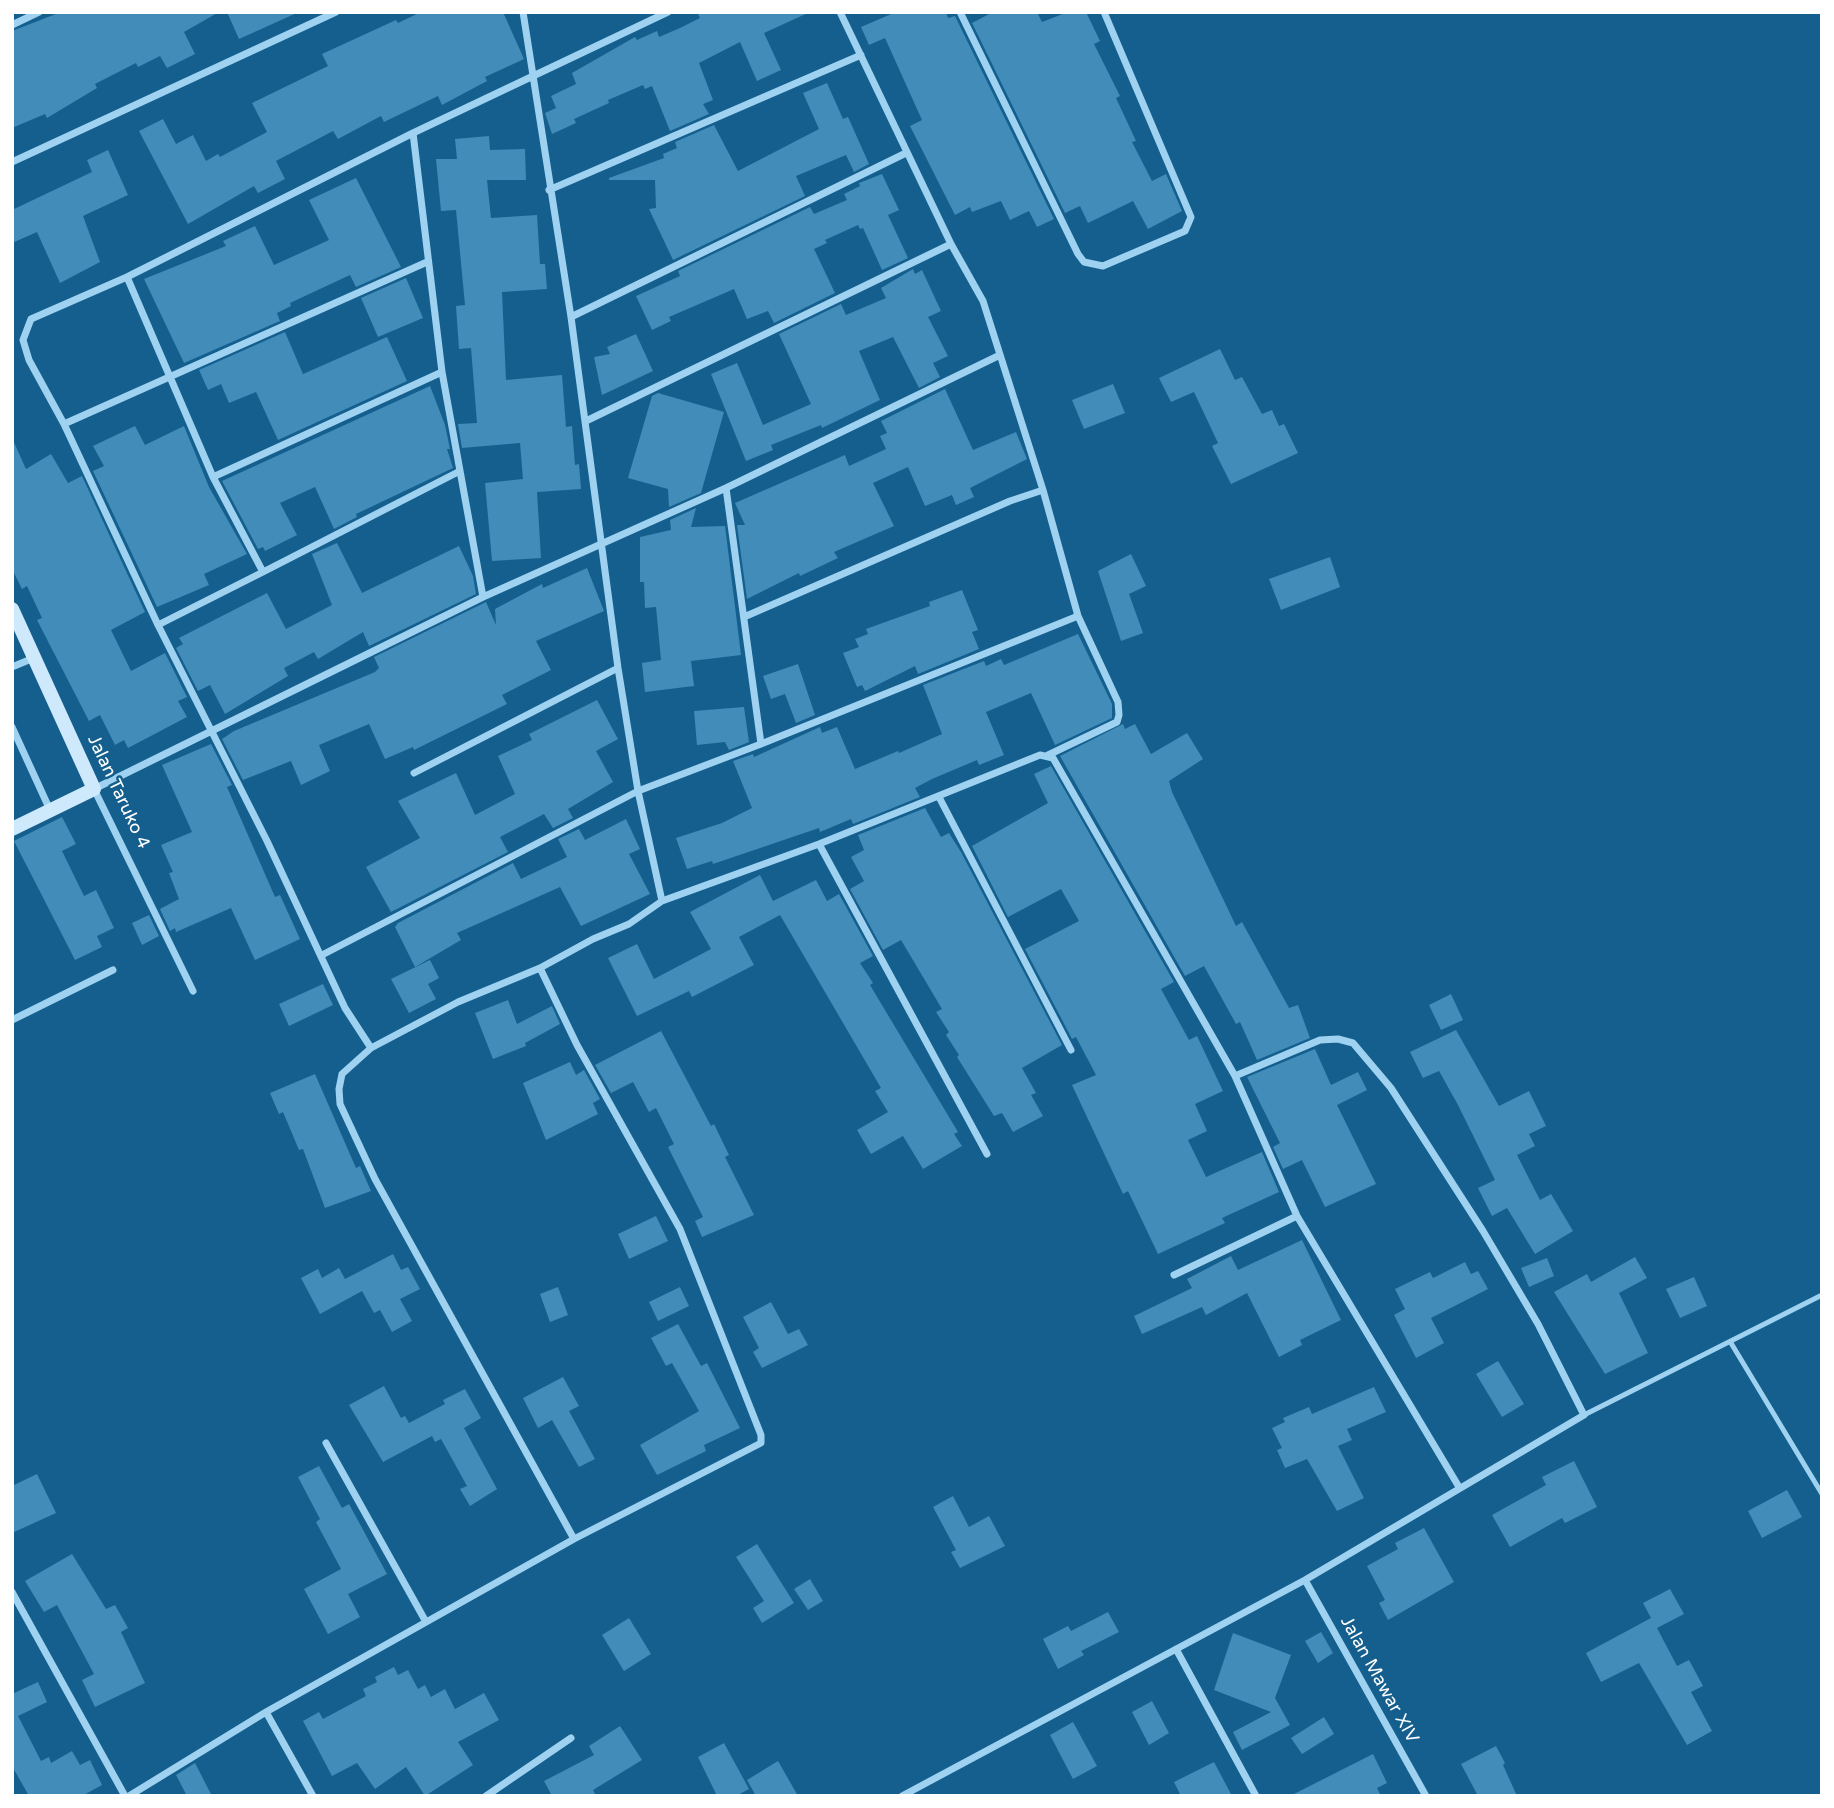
<!DOCTYPE html>
<html>
<head>
<meta charset="utf-8">
<style>
  body { margin:0 }
  #map { position:relative; width:1834px; height:1808px; overflow:hidden; background:#155f8e; font-family:"Varela Round",sans-serif }
  canvas { display:block }
  .frame { position:absolute; inset:0; border:14px solid #fff; pointer-events:none }
</style>
</head>
<body>
<div id="map">
<canvas width="1834" height="1808"></canvas>
<div class="frame"></div>
</div>
<script>
const g = document.querySelector('canvas').getContext('2d');
g.lineJoin = 'round';
function fillPath(path, color) { g.fillStyle = color; g.fill(path, 'evenodd'); }
const shape = rows => new Path2D(rows.map(r => 'M' + r).join(''));
function trace(path, color, width, dash) { g.strokeStyle = color; g.lineWidth = width; g.lineCap = dash ? 'butt' : 'round'; g.setLineDash(dash || []); g.stroke(path); }
function label(font, color, halo, rows, align = 'center') {
  g.font = font + ' "Varela Round",sans-serif'; g.lineWidth = 5; g.setLineDash([]); g.textBaseline = 'middle'; g.strokeStyle = halo; g.fillStyle = color; for (const [text, x, y, turn = 0] of rows) {
    g.save(); g.translate(x, y); g.rotate((+turn || 0) * Math.PI / 180); g.textAlign = isNaN(turn) ? turn : align; if (halo) g.strokeText(text, 0, 0); g.fillText(text, 0, 0); g.restore();
  }
}
fillPath(shape([
  [61,12,219,12,184,32,195,54,167,68,160,56,138,67,136,63,95,84,97,88,47,118,45,114,12,128,12,31],
  [227,12,299,12,239,39],
  [421,12,503,12,524,59,485,77,487,81,442,105,438,96,384,122,381,116,338,139,333,131,276,161,285,179,258,193,254,186,188,224,139,131,163,119,176,144,193,135,206,161,218,154,220,157,267,132,252,103,328,66,322,54,396,20,398,23],
  [697,12,810,12,764,33,781,70,757,81,740,42,699,63,713,100,703,104,709,114,670,131,652,86,645,89,643,85,608,100,609,103,574,119,576,123,552,134,545,113,556,108,551,96,576,84,572,73,635,37,637,40,657,31,659,37,680,28,700,18],
  [896,12,946,12,948,18,955,16,1054,219,1037,227,1029,211,1010,220,1001,201,972,212,970,207,955,215,910,126,922,120,885,38,869,45,861,27],
  [993,12,1037,12,1042,22,1068,12,1086,12,1100,41,1094,44,1120,96,1116,98,1136,141,1132,142,1152,181,1166,174,1182,211,1148,229,1133,201,1088,223,1080,206,1065,213,972,23],
  [827,83,843,119,848,117,869,164,854,172,846,155,796,176,805,196,673,260,649,209,656,208,655,180,609,180,609,178,664,158,663,154,677,148,675,142,714,125,738,171,819,129,803,93],
  [489,136,490,150,525,149,526,180,487,180,491,218,537,215,540,264,545,264,547,289,502,292,506,380,562,375,566,427,572,426,575,465,579,464,581,489,537,492,541,558,492,561,485,483,523,479,520,443,462,448,458,424,477,423,471,348,459,349,456,306,465,305,456,210,441,211,436,159,457,159,455,139],
  [108,150,128,195,83,216,100,262,60,283,37,232,12,243,12,210,92,172,87,160],
  [882,174,899,210,888,215,908,258,882,270,863,228,860,229,858,225,825,240,827,243,814,249,835,293,774,323,768,311,747,319,734,289,669,317,671,321,652,330,636,296,680,276,678,271,810,207,814,214,847,200,844,194,860,186,859,183],
  [356,178,401,267,356,287,350,275,290,303,291,306,277,313,280,321,184,363,144,279,226,246,223,241,255,226,274,265,329,240,309,200],
  [913,269,915,274,922,270,941,311,928,317,948,356,933,363,940,377,919,388,893,337,859,351,880,400,822,428,821,425,771,445,773,450,746,461,711,374,737,363,763,425,811,404,779,334,841,304,846,315,886,298,881,288],
  [406,278,423,318,378,337,361,298],
  [285,332,303,374,387,337,407,381,278,440,256,392,229,403,221,384,208,390,199,370],
  [636,334,653,371,602,395,594,357,610,354,607,347],
  [1220,349,1235,380,1242,377,1262,414,1272,410,1279,426,1284,424,1298,453,1231,484,1212,446,1218,443,1194,392,1171,402,1159,378],
  [1113,384,1125,413,1084,429,1072,400],
  [430,386,445,425,450,449,447,449,453,468,356,514,357,517,334,529,315,487,280,503,297,535,265,551,263,547,258,549,222,481],
  [945,389,973,450,1016,432,1027,459,970,488,974,497,956,505,952,495,925,506,908,467,873,483,894,526,834,552,838,558,800,576,799,573,747,599,737,525,745,525,735,503,845,455,849,466,886,449,880,436,887,433,881,421],
  [658,393,724,412,701,493,669,507,668,489,628,478,652,396],
  [135,426,145,445,184,426,209,487,247,554,204,574,209,585,157,607,93,471,104,466,93,446],
  [12,438,26,469,51,454,68,483,82,476,145,612,111,630,131,671,165,653,187,697,178,701,187,717,128,748,124,740,115,745,100,715,89,721,37,620,42,618,27,586,22,589,12,569],
  [696,508,691,527,725,526,741,655,691,661,694,686,645,692,642,663,661,660,656,607,645,608,644,582,640,582,640,537,671,530,670,520],
  [337,543,362,593,459,546,473,576,476,594,369,646,363,632,318,659,314,652,284,668,288,676,225,714,210,685,198,691,176,648,183,644,179,638,267,593,286,629,332,605,312,554],
  [1131,554,1146,586,1129,594,1143,633,1121,641,1098,571],
  [1330,557,1340,587,1281,610,1269,579],
  [587,568,604,611,536,641,551,670,502,695,507,704,414,750,413,747,385,759,369,724,319,745,330,771,301,785,291,761,243,780,222,739,234,731,375,672,379,668,374,657,486,602,496,625,495,609,542,584,543,588],
  [962,590,978,630,972,632,979,649,918,674,915,666,865,691,862,685,857,687,843,653,859,647,855,639,868,634,866,629,930,606,929,602],
  [1078,634,1112,704,1112,718,1055,745,1031,693,986,712,1004,755,979,765,977,760,932,779,915,788,920,797,853,824,851,819,820,832,819,828,713,864,712,861,687,869,676,838,722,823,752,808,733,761,753,754,754,757,820,727,822,733,837,727,855,769,898,751,899,753,942,734,923,685,984,661,986,666,1001,659,1004,665],
  [798,664,815,715,796,723,785,694,771,699,763,676],
  [597,700,618,739,596,751,613,782,568,809,573,818,553,828,544,814,500,837,508,852,391,912,366,867,420,838,398,801,456,773,475,815,515,794,498,756,532,740,529,734],
  [744,707,749,742,729,750,725,742,697,745,694,711],
  [1123,724,1125,729,1135,724,1151,754,1187,733,1203,759,1169,781,1172,792,1236,926,1242,922,1289,1008,1298,1005,1310,1038,1257,1060,1240,1022,1236,1024,1204,966,1185,976,1060,756],
  [211,744,232,785,227,787,275,897,280,895,300,939,255,960,231,908,176,932,175,928,170,931,160,909,179,899,169,873,173,872,161,845,192,832,162,765],
  [1051,766,1174,982,1161,989,1189,1040,1197,1036,1223,1091,1195,1104,1207,1131,1188,1140,1206,1177,1262,1152,1279,1192,1222,1218,1225,1223,1158,1254,1128,1191,1123,1194,1072,1085,1096,1075,1076,1037,1072,1039,1025,949,1079,921,1061,889,1008,917,972,846,1048,803,1034,774],
  [925,808,941,837,949,833,961,852,1062,1045,1022,1068,1036,1093,1031,1095,1043,1116,1013,1132,1002,1113,994,1116,957,1057,959,1055,946,1035,949,1032,936,1012,942,1009,901,940,883,950,850,889,864,881,851,857,864,850,858,835],
  [62,817,76,844,62,851,84,896,96,890,114,928,97,936,102,947,75,960,14,841],
  [626,819,640,849,629,854,650,894,581,926,560,887,457,933,461,940,415,967,395,927,398,923,513,863,521,879,567,857,558,839,579,829,585,840],
  [760,875,773,901,816,880,827,901,839,894,873,956,860,963,873,983,870,985,958,1132,954,1134,962,1146,923,1169,903,1136,871,1154,857,1130,888,1112,875,1091,881,1088,780,915,739,937,754,965,692,997,689,991,637,1016,608,958,637,944,654,979,711,949,690,912],
  [149,915,159,936,142,945,132,923],
  [430,960,439,978,428,984,436,999,409,1013,391,979],
  [323,984,333,1005,289,1026,279,1004],
  [1451,994,1463,1020,1441,1030,1429,1005],
  [508,1000,517,1024,552,1006,560,1024,525,1043,526,1046,493,1059,475,1013],
  [1456,1030,1499,1106,1529,1091,1546,1126,1529,1134,1535,1146,1517,1155,1540,1200,1551,1194,1573,1231,1535,1254,1507,1208,1492,1216,1478,1188,1495,1180,1458,1105,1439,1071,1423,1078,1410,1052],
  [661,1031,711,1126,714,1124,729,1155,725,1157,754,1215,702,1237,695,1221,703,1217,668,1147,674,1144,656,1108,649,1112,633,1082,611,1093,595,1065],
  [1315,1049,1331,1085,1358,1072,1367,1090,1337,1105,1376,1184,1325,1207,1302,1160,1283,1169,1273,1147,1280,1143,1247,1077],
  [570,1062,576,1075,584,1070,600,1099,593,1103,598,1114,546,1140,523,1083],
  [315,1074,356,1168,360,1166,371,1191,325,1208,303,1149,299,1150,283,1112,279,1114,270,1093],
  [656,1216,668,1241,629,1259,618,1234],
  [1302,1240,1341,1320,1300,1340,1302,1345,1279,1357,1247,1293,1206,1315,1202,1307,1142,1334,1134,1316,1192,1288,1187,1279,1231,1256,1238,1270],
  [393,1254,401,1270,408,1267,420,1289,400,1299,412,1321,392,1332,380,1310,374,1313,362,1291,320,1314,301,1278,318,1269,322,1278,339,1268,345,1279],
  [1635,1257,1647,1278,1619,1293,1648,1353,1605,1374,1554,1292,1587,1274,1591,1282],
  [1547,1258,1554,1276,1529,1287,1521,1268],
  [1465,1262,1471,1274,1478,1271,1488,1289,1431,1318,1444,1343,1416,1358,1394,1315,1405,1309,1395,1289,1430,1272,1433,1278],
  [1694,1277,1707,1306,1680,1318,1666,1289],
  [558,1287,568,1315,550,1322,540,1294],
  [680,1287,689,1306,658,1321,649,1302],
  [771,1302,788,1334,799,1329,808,1345,762,1368,753,1352,759,1348,743,1317],
  [678,1324,701,1366,707,1363,740,1428,704,1445,706,1451,657,1475,640,1445,699,1411,672,1363,666,1366,651,1338],
  [1498,1361,1524,1404,1502,1417,1476,1374],
  [563,1377,579,1406,569,1411,595,1459,579,1467,552,1420,538,1428,523,1398],
  [384,1386,401,1418,405,1416,409,1423,445,1404,443,1400,465,1389,481,1418,464,1428,497,1489,470,1506,460,1489,467,1486,441,1439,435,1442,432,1436,383,1462,349,1405],
  [1374,1387,1386,1412,1347,1429,1352,1440,1338,1446,1364,1498,1337,1511,1307,1459,1285,1468,1277,1450,1282,1448,1272,1428,1285,1422,1283,1418,1309,1407,1312,1414],
  [1574,1461,1597,1507,1565,1523,1562,1518,1510,1547,1492,1515,1546,1485,1542,1477],
  [319,1466,342,1508,349,1504,387,1574,348,1594,360,1617,328,1634,304,1589,341,1569,316,1522,320,1519,298,1477],
  [37,1474,56,1513,12,1533,12,1486],
  [1787,1490,1802,1517,1762,1538,1748,1511],
  [953,1496,969,1527,989,1516,1005,1546,960,1568,951,1552,956,1550,933,1507],
  [1424,1528,1454,1582,1388,1620,1379,1603,1385,1600,1367,1566,1398,1549,1395,1543],
  [757,1544,794,1603,762,1623,753,1608,764,1601,736,1557],
  [72,1554,106,1609,115,1605,128,1628,121,1632,145,1683,95,1707,82,1680,94,1674,57,1605,44,1612,25,1581],
  [810,1579,823,1601,808,1610,794,1589],
  [1670,1589,1684,1614,1657,1628,1677,1666,1689,1660,1703,1686,1691,1692,1712,1731,1687,1745,1639,1663,1601,1682,1586,1653,1651,1618,1643,1603],
  [1108,1612,1119,1632,1081,1651,1084,1655,1058,1669,1043,1639,1068,1626,1071,1631],
  [629,1618,651,1654,624,1671,602,1635],
  [1321,1632,1333,1653,1318,1663,1305,1641],
  [1233,1633,1291,1655,1275,1698,1290,1725,1242,1750,1233,1732,1271,1712,1214,1690],
  [394,1667,398,1675,408,1670,418,1689,425,1685,431,1697,445,1689,455,1709,484,1693,499,1720,458,1742,473,1765,425,1796,406,1767,375,1789,357,1763,332,1776,303,1721,319,1712,323,1719,366,1696,363,1689,377,1682,375,1677],
  [38,1682,47,1702,18,1716,41,1761,49,1757,51,1763,72,1751,80,1765,90,1760,102,1785,82,1796,29,1796,12,1766,12,1694],
  [1152,1701,1169,1733,1149,1745,1132,1712],
  [1324,1717,1334,1734,1302,1754,1291,1738],
  [1073,1722,1097,1766,1073,1779,1050,1735],
  [620,1726,642,1760,593,1790,596,1796,552,1796,544,1781,594,1755,589,1746],
  [724,1743,749,1789,736,1796,717,1796,698,1757],
  [1496,1746,1505,1763,1503,1765,1517,1796,1478,1796,1461,1764],
  [1373,1754,1387,1783,1377,1788,1381,1796,1290,1796],
  [778,1761,798,1796,756,1796,747,1780],
  [1214,1762,1232,1796,1181,1796,1174,1782],
  [195,1763,212,1796,187,1796,176,1775]
]), '#418cb8');
trace(shape([
  [1731,1343,1822,1494],
  [1584,1415,1822,1295]
]), '#9fd2f0', 5);
trace(shape([
  [523,12,571,317,618,668,638,791,662,901,819,844,1040,755,1053,758,1235,1076,1297,1216,1459,1487],
  [960,12,1078,254,1084,262,1103,266,1185,231,1191,217,1104,12],
  [12,25,39,12],
  [413,133,442,372,483,597],
  [12,162,336,12],
  [549,190,861,55],
  [127,277,31,319,23,340,29,360,64,424,158,625,267,841,345,1008,371,1048],
  [571,317,906,153],
  [586,421,951,244],
  [64,424,427,262],
  [213,477,442,372],
  [726,488,761,744,1078,616],
  [1043,490,1078,616,1118,702,1119,715,1117,722,1046,756],
  [263,572,460,471],
  [744,617,1010,501,1043,490,983,301,951,244,840,12],
  [158,625,263,572,213,477,127,277,413,133,668,12],
  [12,667,36,657],
  [12,727,50,810],
  [414,773,618,668],
  [939,797,1071,1050],
  [819,844,987,1154],
  [322,955,638,791,761,744],
  [193,991,94,789,483,597,726,488,1000,355],
  [12,1020,113,970],
  [1174,1275,1297,1216],
  [326,1443,426,1622],
  [574,1539,375,1179,340,1104,339,1089,342,1074,371,1048,458,1002,540,968,593,939,629,924,662,901],
  [1305,1580,1426,1796],
  [12,1592,125,1796],
  [1176,1649,1256,1796],
  [266,1712,313,1796],
  [129,1796,266,1712,574,1539,761,1443,761,1435,680,1229,577,1045,540,968],
  [486,1796,571,1738],
  [902,1796,1305,1580,1584,1415,1538,1324,1483,1231,1391,1088,1353,1043,1338,1039,1320,1040,1235,1076]
]), '#9fd2f0', 7);
trace(shape([
  [12,609,94,789,12,829]
]), '#cde9fb', 14);
label('18px', '#fff', '#155f8e', [
  ["Jalan Taruko 4",118,792,65],
  ["Jalan Mawar XIV",1379,1680,61]
]);
</script>
</body>
</html>
